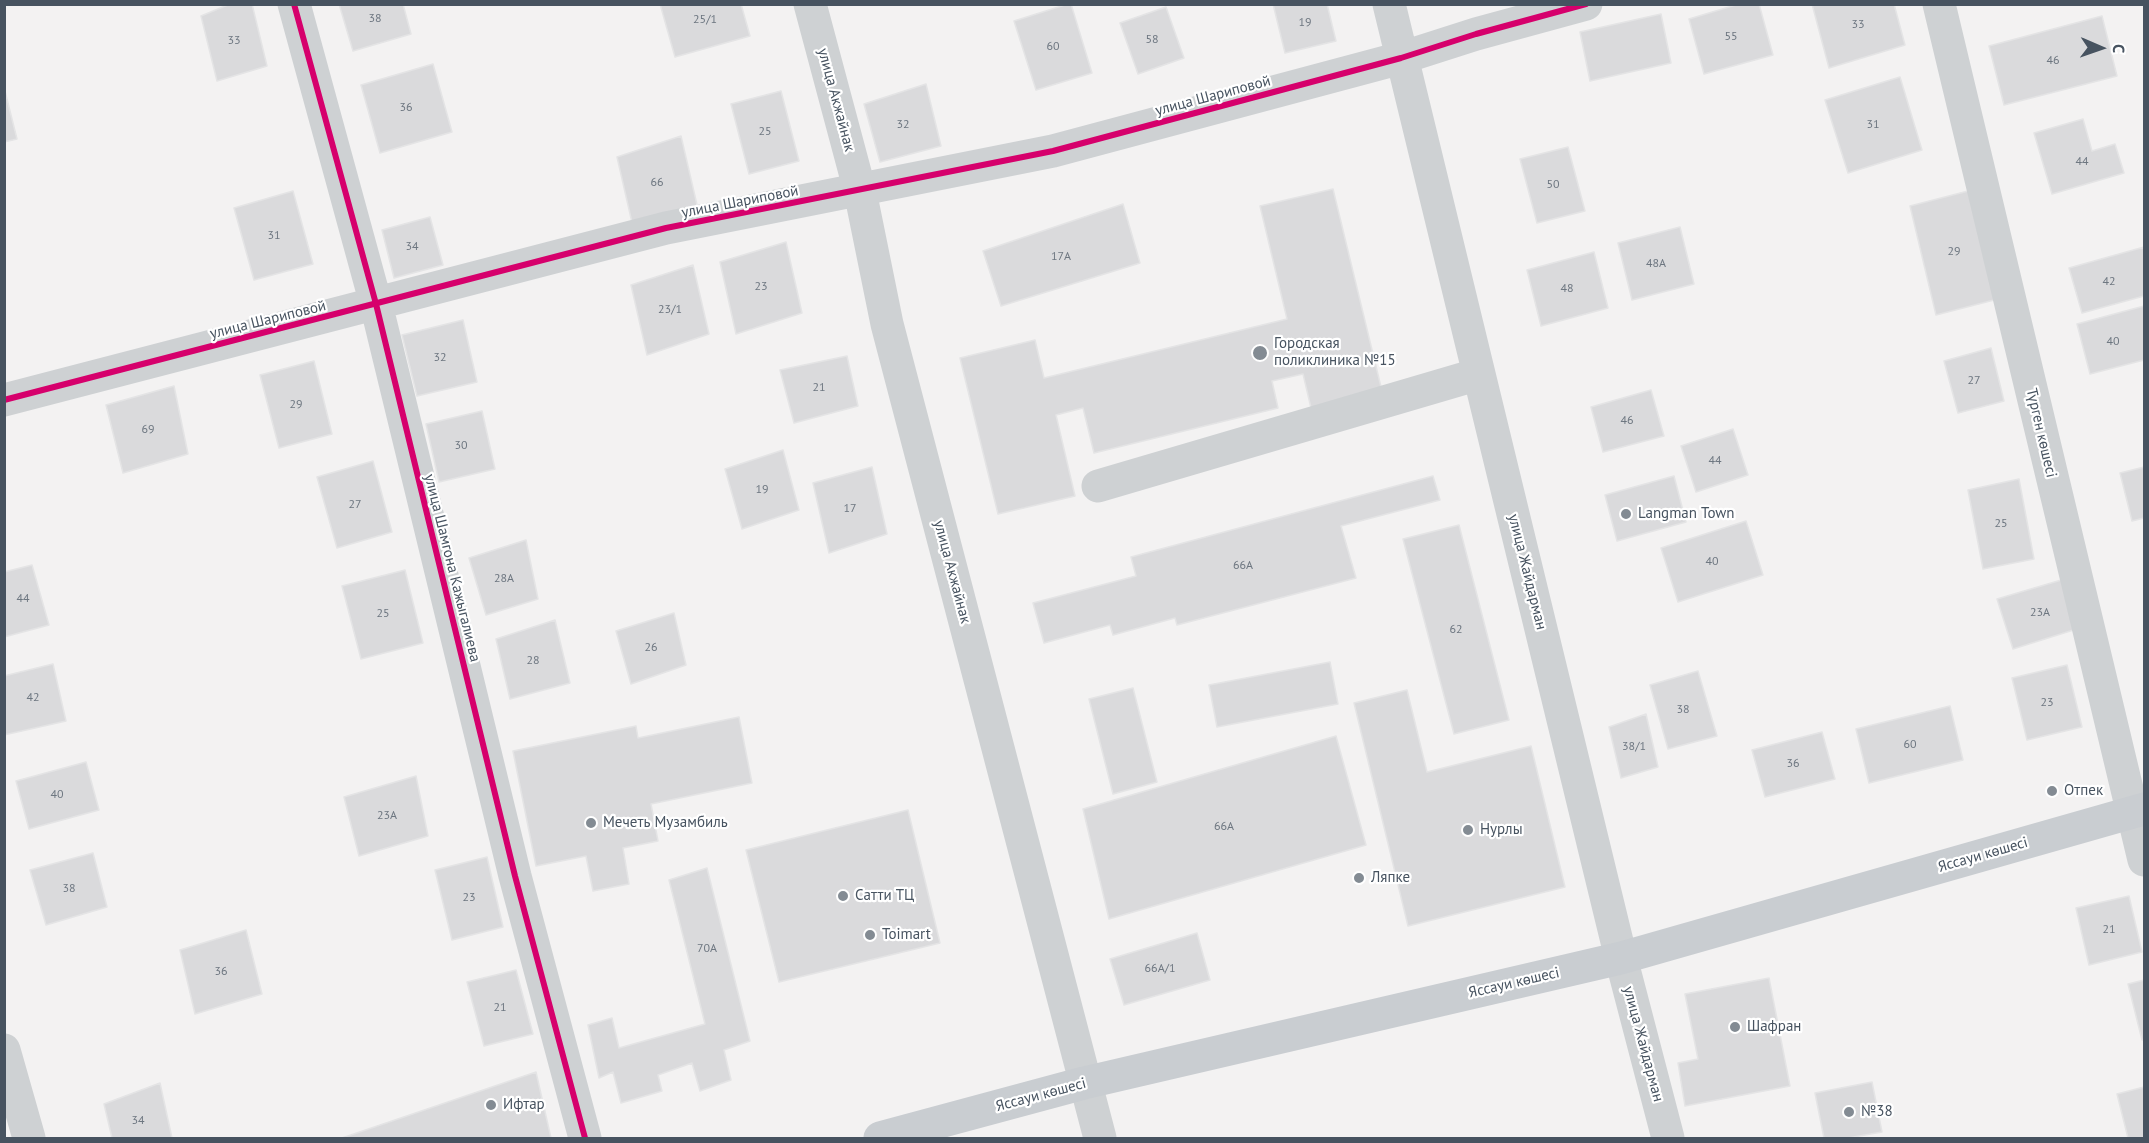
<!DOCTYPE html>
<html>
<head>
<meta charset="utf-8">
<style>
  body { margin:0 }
  #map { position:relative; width:2149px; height:1143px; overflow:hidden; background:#f3f2f2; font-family:"PT Sans",sans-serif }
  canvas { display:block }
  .frame { position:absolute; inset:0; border:6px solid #475360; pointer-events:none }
  .north { position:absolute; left:2071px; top:18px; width:60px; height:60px; -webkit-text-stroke:4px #fff; paint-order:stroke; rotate:92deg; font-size:16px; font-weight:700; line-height:24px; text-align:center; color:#475360 }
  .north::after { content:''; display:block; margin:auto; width:21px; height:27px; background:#475360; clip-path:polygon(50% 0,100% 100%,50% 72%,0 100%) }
</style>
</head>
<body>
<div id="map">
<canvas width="2149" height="1143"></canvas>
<div class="frame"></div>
<div class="north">С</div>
</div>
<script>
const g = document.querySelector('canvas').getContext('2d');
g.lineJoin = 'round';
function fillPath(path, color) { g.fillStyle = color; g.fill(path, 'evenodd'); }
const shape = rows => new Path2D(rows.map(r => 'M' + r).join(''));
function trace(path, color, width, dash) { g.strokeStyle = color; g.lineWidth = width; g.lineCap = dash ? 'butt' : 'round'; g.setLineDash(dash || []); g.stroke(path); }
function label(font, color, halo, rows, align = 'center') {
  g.font = font + ' "PT Sans",sans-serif'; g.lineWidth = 4.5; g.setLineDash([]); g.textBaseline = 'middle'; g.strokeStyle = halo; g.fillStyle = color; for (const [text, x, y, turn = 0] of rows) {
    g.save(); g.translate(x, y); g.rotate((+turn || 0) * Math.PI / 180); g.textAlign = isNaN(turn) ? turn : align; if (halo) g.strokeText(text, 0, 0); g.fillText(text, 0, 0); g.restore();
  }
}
const building = shape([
  [230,4,252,4,267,66,217,81,201,16,230,4],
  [339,4,403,4,411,34,353,51,339,4],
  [660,4,741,4,750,36,675,57,660,4],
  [1068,4,1071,4,1092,73,1036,90,1014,21,1068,4],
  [1273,4,1327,4,1336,41,1285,53,1273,4],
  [1739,4,1759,4,1773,55,1704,74,1689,19,1739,4],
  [1812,4,1894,4,1905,45,1829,68,1812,4],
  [1166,7,1184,58,1138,74,1120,23,1166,7],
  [1661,14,1671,63,1590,81,1580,32,1661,14],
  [2102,16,2117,76,2004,105,1989,46,2102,16],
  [433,64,452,132,380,153,361,85,433,64],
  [1900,77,1922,150,1848,173,1825,100,1900,77],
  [926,84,941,146,880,162,864,104,926,84],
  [4,87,17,139,4,142,4,87],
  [781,91,799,161,749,174,731,104,781,91],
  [2083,119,2092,151,2115,144,2124,173,2052,194,2034,133,2083,119],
  [681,136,698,209,633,227,617,157,681,136],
  [1568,147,1585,211,1537,223,1520,159,1568,147],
  [1333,189,1382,391,1311,408,1303,374,1272,381,1278,408,1094,453,1083,408,1056,415,1075,496,998,514,960,358,1035,340,1044,378,1287,319,1260,206,1333,189],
  [1972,190,1998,299,1936,315,1910,206,1972,190],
  [293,191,313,264,254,280,234,208,293,191],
  [1123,204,1140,263,1001,306,983,251,1123,204],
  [430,217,443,265,394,278,382,230,430,217],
  [1680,227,1694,284,1632,300,1618,243,1680,227],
  [786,242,802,313,736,334,720,262,786,242],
  [2144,247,2144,296,2082,313,2069,268,2144,247],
  [1594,252,1608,308,1541,326,1527,270,1594,252],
  [693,265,709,334,647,355,631,285,693,265],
  [2144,306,2144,360,2090,374,2077,324,2144,306],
  [463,320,477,382,417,396,402,335,463,320],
  [1991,348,2004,401,1958,413,1944,361,1991,348],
  [847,356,858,406,794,423,780,370,847,356],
  [314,361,332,434,279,448,260,375,314,361],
  [174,386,188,454,123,473,106,405,174,386],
  [1651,390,1664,436,1603,452,1591,407,1651,390],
  [482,411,495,469,439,482,426,424,482,411],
  [1733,429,1748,475,1696,492,1681,446,1733,429],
  [783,450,799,510,742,529,725,469,783,450],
  [373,461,392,532,337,548,317,477,373,461],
  [872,467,887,534,829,553,813,483,872,467],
  [2144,467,2144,518,2132,521,2120,473,2144,467],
  [1433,476,1440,500,1341,526,1356,578,1177,625,1175,618,1113,635,1110,625,1044,643,1033,603,1136,576,1131,557,1433,476],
  [1674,476,1686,522,1617,541,1605,495,1674,476],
  [2019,479,2034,559,1983,569,1968,490,2019,479],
  [1746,521,1763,575,1678,602,1661,548,1746,521],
  [1459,525,1509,720,1454,734,1403,539,1459,525],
  [526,540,538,599,486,615,469,558,526,540],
  [32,565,49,625,4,637,4,572,32,565],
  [405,570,423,643,361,659,342,586,405,570],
  [2068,578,2083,627,2013,649,1997,599,2068,578],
  [674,613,686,665,631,684,616,631,674,613],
  [555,620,570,683,510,699,496,639,555,620],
  [1330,662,1338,704,1217,727,1209,685,1330,662],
  [53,664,66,721,4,735,4,676,53,664],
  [2067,665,2082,727,2027,740,2012,678,2067,665],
  [1698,671,1717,736,1668,749,1650,685,1698,671],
  [1133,688,1157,782,1113,794,1089,699,1133,688],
  [1407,690,1427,772,1531,746,1565,887,1408,926,1354,703,1407,690],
  [1950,706,1963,760,1869,783,1856,729,1950,706],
  [1646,714,1658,767,1621,778,1609,727,1646,714],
  [739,717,752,783,651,804,658,841,623,848,629,884,593,891,586,856,536,866,513,751,636,726,638,738,739,717],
  [1822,732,1835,779,1765,797,1752,750,1822,732],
  [1336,736,1366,845,1109,919,1083,809,1336,736],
  [86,762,99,810,29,829,16,781,86,762],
  [416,776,428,836,359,856,344,797,416,776],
  [908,810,940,943,779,982,746,850,908,810],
  [93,853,107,907,46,925,30,870,93,853],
  [487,857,503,927,452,940,435,870,487,857],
  [707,868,750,1041,724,1050,731,1080,700,1091,692,1063,658,1075,662,1091,621,1103,613,1072,599,1078,588,1025,612,1018,619,1048,705,1024,669,880,707,868],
  [2129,896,2142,952,2089,965,2076,908,2129,896],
  [246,930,262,994,195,1014,180,950,246,930],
  [1197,933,1210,980,1124,1005,1110,959,1197,933],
  [516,970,533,1034,484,1046,467,982,516,970],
  [1769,978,1790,1086,1685,1106,1678,1063,1698,1059,1685,994,1769,978],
  [2144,980,2144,1039,2142,1040,2128,984,2144,980],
  [536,1072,551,1138,342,1138,536,1072],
  [1872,1082,1882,1132,1848,1138,1824,1138,1815,1093,1872,1082],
  [160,1083,172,1138,112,1138,104,1104,160,1083],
  [2144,1087,2144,1138,2128,1138,2117,1094,2144,1087]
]);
fillPath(building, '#dadadc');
trace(building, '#e4e4e5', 1.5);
trace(shape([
  [294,4,376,304,515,876,585,1138],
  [810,4,860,191,887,324,1100,1138],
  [1389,4,1621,958,1668,1138],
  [1939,4,2144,860],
  [4,400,666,228,1053,151,1401,58,1476,34,1586,4],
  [1098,486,1479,374],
  [4,1050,29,1138]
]), '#ced1d3', 33);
trace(shape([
  [880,1138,1084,1083,1621,958,2144,809]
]), '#c9cdd1', 33);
trace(shape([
  [294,4,376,304,515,876,585,1138],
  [4,400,666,228,1053,151,1401,58,1476,34,1586,4]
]), '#d6006c', 6);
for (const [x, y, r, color] of [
  [1260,353,8,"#838b93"],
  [1626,514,6,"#838b93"],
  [2052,791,6,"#838b93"],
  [591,823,6,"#838b93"],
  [1468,830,6,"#838b93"],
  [1359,878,6,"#838b93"],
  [843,896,6,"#838b93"],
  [870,935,6,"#838b93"],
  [1735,1027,6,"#838b93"],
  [491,1105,6,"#838b93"],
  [1849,1112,6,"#838b93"]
]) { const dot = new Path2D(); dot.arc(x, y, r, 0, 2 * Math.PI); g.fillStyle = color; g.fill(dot); trace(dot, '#fff', 2); }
label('12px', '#6d7680', null, [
  ["38",375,19],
  ["25/1",705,20],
  ["19",1305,23],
  ["33",1858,25],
  ["55",1731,37],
  ["58",1152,40],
  ["33",234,41],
  ["60",1053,47],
  ["46",2053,61],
  ["36",406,108],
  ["32",903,125],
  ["31",1873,125],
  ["25",765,132],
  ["44",2082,162],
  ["66",657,183],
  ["50",1553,185],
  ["31",274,236],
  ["34",412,247],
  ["29",1954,252],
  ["17А",1061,257],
  ["48А",1656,264],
  ["42",2109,282],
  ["23",761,287],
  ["48",1567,289],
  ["23/1",670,310],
  ["40",2113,342],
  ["32",440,358],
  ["27",1974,381],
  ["21",819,388],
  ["29",296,405],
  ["46",1627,421],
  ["69",148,430],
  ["30",461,446],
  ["44",1715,461],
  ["19",762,490],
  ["27",355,505],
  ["17",850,509],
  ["25",2001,524],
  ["40",1712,562],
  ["66А",1243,566],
  ["28А",504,579],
  ["44",23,599],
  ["23А",2040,613],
  ["25",383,614],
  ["62",1456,630],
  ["26",651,648],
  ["28",533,661],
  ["42",33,698],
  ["23",2047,703],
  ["38",1683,710],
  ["60",1910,745],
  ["38/1",1634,747],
  ["36",1793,764],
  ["40",57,795],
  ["23А",387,816],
  ["66А",1224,827],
  ["38",69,889],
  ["23",469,898],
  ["21",2109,930],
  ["70А",707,949],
  ["66А/1",1160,969],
  ["36",221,972],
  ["21",500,1008],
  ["34",138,1121]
]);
label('15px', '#475360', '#fff', [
  ["улица Шариповой",1213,96,-15],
  ["улица Акжайнак",836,100,75],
  ["улица Шариповой",740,202,-11],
  ["улица Шариповой",268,320,-14],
  ["Түрген көшесі",2041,433,77],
  ["улица Шамгона Кажыгалиева",452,568,76],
  ["улица Акжайнак",952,572,75],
  ["улица Жайдарман",1527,572,76],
  ["Яссауи көшесі",1983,855,-16],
  ["Яссауи көшесі",1514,983,-13],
  ["улица Жайдарман",1643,1044,75],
  ["Яссауи көшесі",1041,1095,-15]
]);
label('15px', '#475360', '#fff', [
  ["Городская",1274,344],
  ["поликлиника №15",1274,361],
  ["Langman Town",1638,514],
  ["Отпек",2064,791],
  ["Мечеть Музамбиль",603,823],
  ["Нурлы",1480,830],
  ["Ляпке",1371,878],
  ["Сатти ТЦ",855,896],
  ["Toimart",882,935],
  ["Шафран",1747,1027],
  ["Ифтар",503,1105],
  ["№38",1861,1112]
], 'left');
</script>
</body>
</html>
